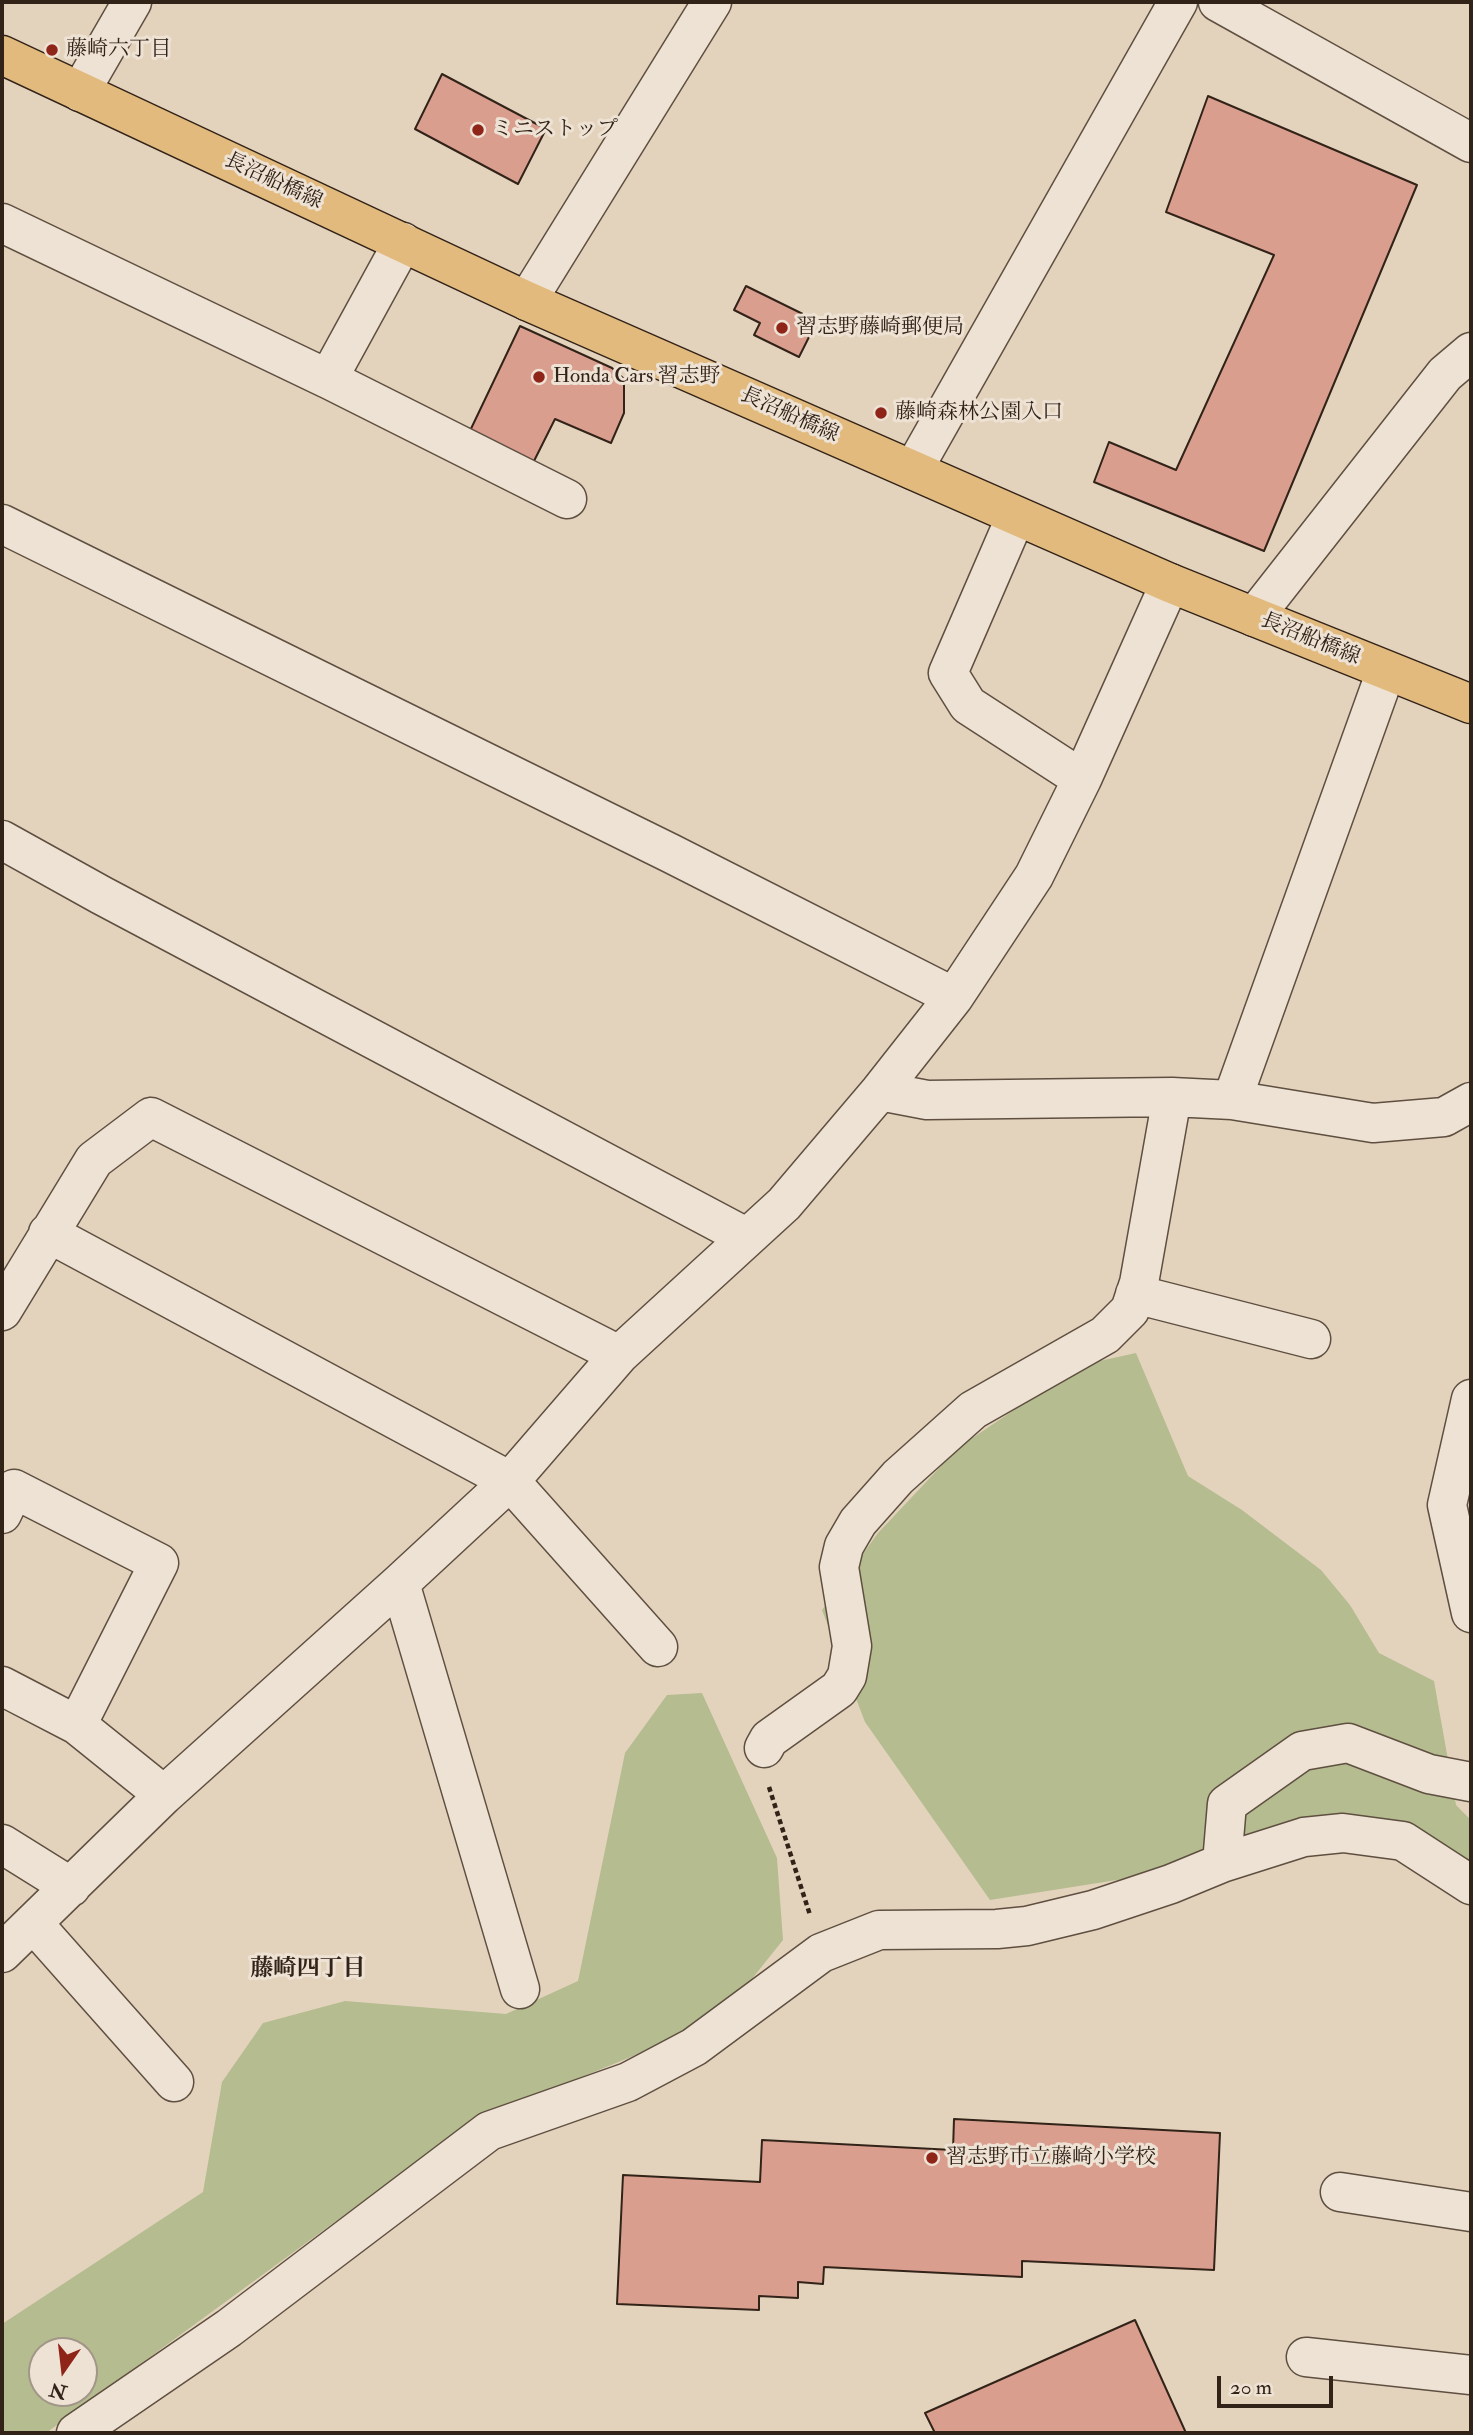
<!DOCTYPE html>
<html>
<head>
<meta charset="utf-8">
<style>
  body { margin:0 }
  #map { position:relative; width:1473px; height:2435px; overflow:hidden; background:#e4d3bc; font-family:"IM FELL Double Pica",serif }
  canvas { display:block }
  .frame { position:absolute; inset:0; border:4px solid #322318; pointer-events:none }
  .north { position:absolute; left:28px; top:2337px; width:70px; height:70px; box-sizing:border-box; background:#ede2d3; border:2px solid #a29688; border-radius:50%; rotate:194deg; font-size:19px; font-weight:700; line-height:28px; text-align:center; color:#322318 }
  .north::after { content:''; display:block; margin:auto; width:24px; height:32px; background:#8f2418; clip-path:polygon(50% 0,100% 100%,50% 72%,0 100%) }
  .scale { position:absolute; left:1217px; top:2376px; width:116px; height:32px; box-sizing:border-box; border:4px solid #322318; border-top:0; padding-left:9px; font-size:21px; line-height:24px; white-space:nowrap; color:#322318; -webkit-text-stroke:5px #ede2d3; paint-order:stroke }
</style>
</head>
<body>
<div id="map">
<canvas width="1473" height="2435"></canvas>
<div class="frame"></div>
<div class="north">N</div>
<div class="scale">20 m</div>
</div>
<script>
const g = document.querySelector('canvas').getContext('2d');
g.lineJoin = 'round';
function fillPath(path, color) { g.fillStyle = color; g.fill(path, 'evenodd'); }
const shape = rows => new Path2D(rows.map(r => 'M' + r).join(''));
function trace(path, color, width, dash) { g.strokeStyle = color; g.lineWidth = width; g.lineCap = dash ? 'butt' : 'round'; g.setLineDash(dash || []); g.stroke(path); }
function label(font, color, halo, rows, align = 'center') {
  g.font = font + ' "IM FELL Double Pica","Noto Serif JP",serif'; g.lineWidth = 6; g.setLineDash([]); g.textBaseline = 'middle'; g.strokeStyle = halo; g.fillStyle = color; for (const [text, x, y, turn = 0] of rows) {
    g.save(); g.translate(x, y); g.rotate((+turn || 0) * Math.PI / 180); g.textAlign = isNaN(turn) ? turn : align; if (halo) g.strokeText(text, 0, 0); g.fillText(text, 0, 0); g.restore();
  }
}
fillPath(shape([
  [1136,1353,1188,1476,1242,1510,1321,1570,1350,1605,1379,1653,1434,1681,1456,1805,1471,1820,1471,1869,1400,1821,1155,1874,990,1900,865,1722,822,1610,878,1533,959,1447,1081,1365],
  [702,1693,777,1858,783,1940,731,2005,653,2048,473,2121,46,2433,2,2433,2,2324,203,2192,222,2082,263,2023,345,2001,506,2014,578,1981,625,1753,667,1695],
  [42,2351,84,2351,84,2393,42,2393]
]), '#b5bc90');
const building = shape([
  [442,74,546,129,518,184,415,129,442,74],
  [1208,96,1417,185,1264,551,1094,482,1109,442,1176,470,1274,255,1166,212,1208,96],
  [746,286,817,321,799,357,754,335,760,323,734,310,746,286],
  [520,326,612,368,624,379,624,413,611,443,555,419,532,465,468,435,520,326],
  [954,2119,1220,2133,1214,2270,1022,2261,1022,2277,824,2267,823,2284,798,2282,798,2298,759,2296,759,2310,617,2304,623,2175,760,2182,762,2140,953,2150,954,2119],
  [1135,2320,1186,2433,935,2433,925,2413,1135,2320]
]);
fillPath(building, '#da9e8f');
trace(building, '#322318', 2);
const minor = shape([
  [1218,2,1471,143],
  [80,92,132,2],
  [2,223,328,379,403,242],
  [527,301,712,2],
  [328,379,567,499],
  [913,470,1178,2],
  [1016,516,948,673,968,705,1082,779],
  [2,524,670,853,954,997],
  [1254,617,1445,374,1471,352],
  [2,840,101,895,746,1237],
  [880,1091,927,1100,1172,1097,1232,1100,1386,671],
  [1232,1100,1373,1123,1444,1117,1471,1102],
  [48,1233,510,1481,658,1647],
  [1135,1294,1311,1339],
  [2,1311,94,1160,151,1117,619,1355],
  [1471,1399,1447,1505,1471,1613],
  [2,1514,14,1489,159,1563,77,1725],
  [400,1583,520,1989],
  [2,1686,77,1725,164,1795],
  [764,1748,769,1739,839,1689,847,1676,852,1646,839,1567,844,1546,858,1522,898,1477,973,1410,1105,1335,1130,1310,1139,1283,1172,1097],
  [2,1844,71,1887],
  [1222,1863,1227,1804,1302,1751,1348,1743,1429,1774,1471,1782],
  [33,1923,174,2082],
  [2,1953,164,1795,400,1583,510,1481,619,1355,784,1204,880,1091,954,997,1034,876,1082,779,1170,583],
  [1340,2192,1471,2212],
  [1306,2357,1471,2375],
  [76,2433,229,2328,489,2131,628,2082,694,2047,821,1953,879,1930,997,1929,1027,1926,1093,1910,1171,1884,1222,1863,1304,1837,1343,1833,1403,1841,1471,1885]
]);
const major = shape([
  [2,55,527,301,1170,583,1471,704]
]);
trace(minor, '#5e4f41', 41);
trace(major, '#322318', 41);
trace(shape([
  [769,1787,810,1915]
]), '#322318', 4.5, [5, 3.5]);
trace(minor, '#ede2d3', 38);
trace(major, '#e2ba7e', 38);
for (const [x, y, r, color] of [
  [52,50,7,"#8f2418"],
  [478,130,7,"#8f2418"],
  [782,328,7,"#8f2418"],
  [539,377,7,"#8f2418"],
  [881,413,7,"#8f2418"],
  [932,2158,7,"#8f2418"]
]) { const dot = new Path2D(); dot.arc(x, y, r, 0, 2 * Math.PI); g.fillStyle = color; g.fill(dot); trace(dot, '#ede2d3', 2.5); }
label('21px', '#322318', '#ede2d3', [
  ["藤崎六丁目",66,50],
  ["ミニストップ",492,130],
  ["習志野藤崎郵便局",796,328],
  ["Honda Cars 習志野",553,377],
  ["藤崎森林公園入口",895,413],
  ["習志野市立藤崎小学校",946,2158]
], 'left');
label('21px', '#322318', '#ede2d3', [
  ["長沼船橋線",273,182,25],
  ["長沼船橋線",789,416,24],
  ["長沼船橋線",1310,640,22]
]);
label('bold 23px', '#322318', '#ede2d3', [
  ["藤崎四丁目",308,1970]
]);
</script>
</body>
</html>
